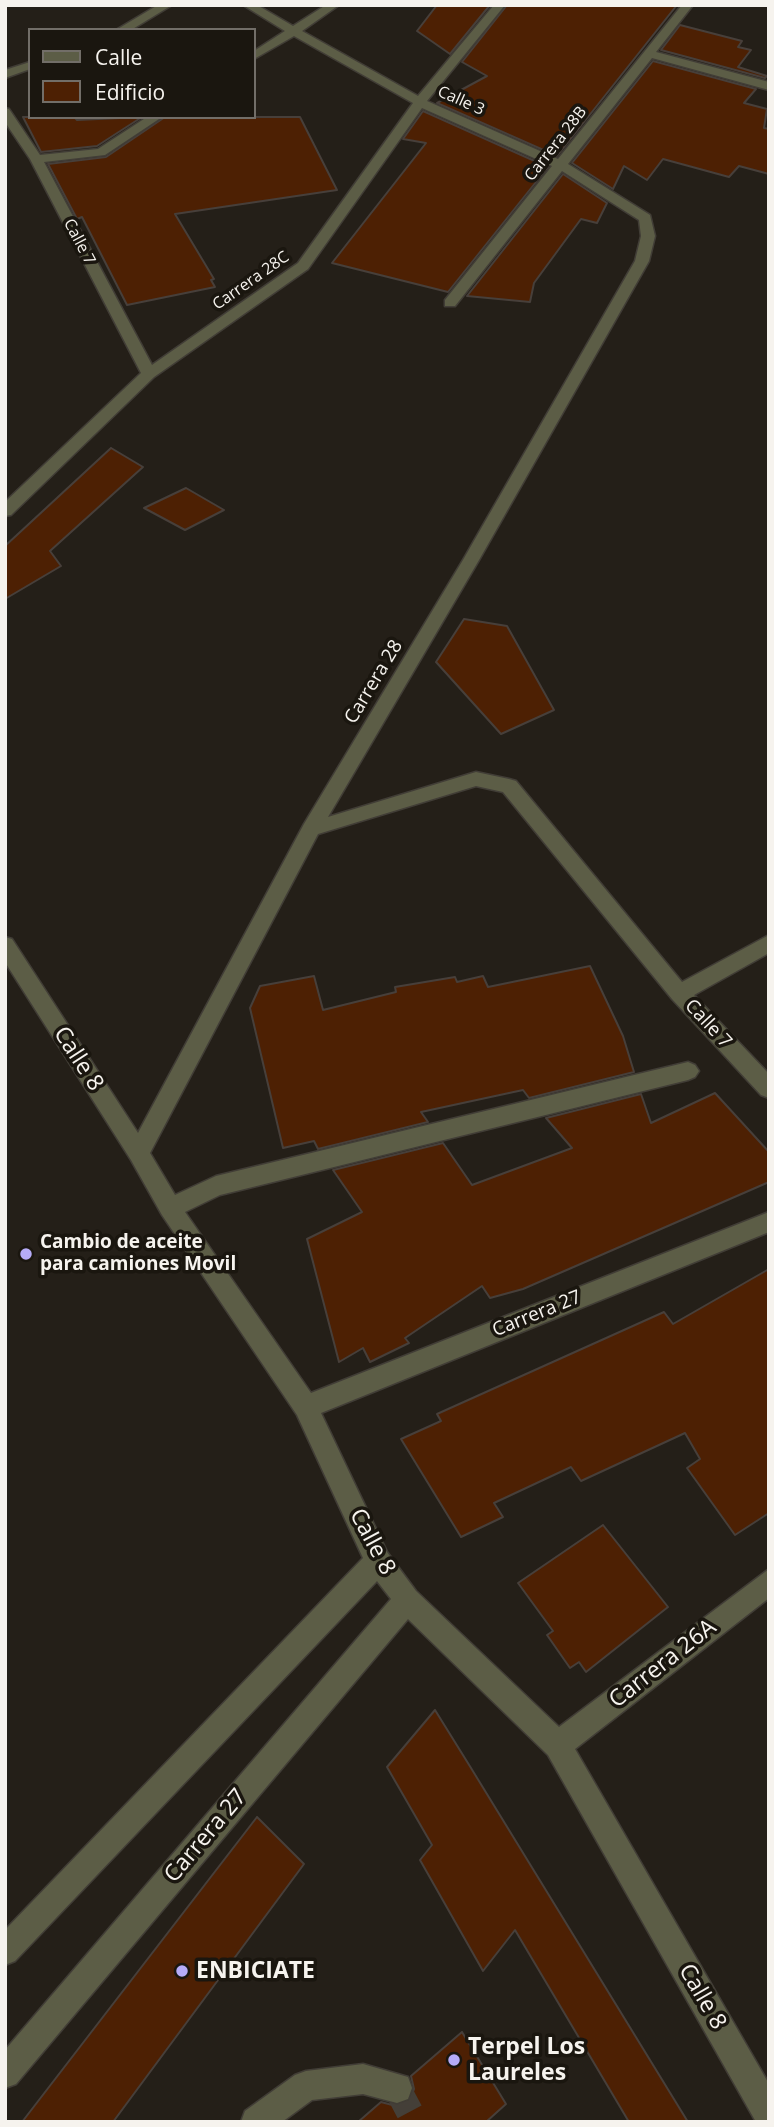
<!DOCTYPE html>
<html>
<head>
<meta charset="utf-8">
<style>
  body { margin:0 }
  #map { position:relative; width:774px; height:2127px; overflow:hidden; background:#241f18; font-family:"Open Sans",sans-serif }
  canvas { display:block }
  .frame { position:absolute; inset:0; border:7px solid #f6f3ee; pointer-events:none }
  .legend { position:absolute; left:28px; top:28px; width:228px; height:91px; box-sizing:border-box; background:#1a160f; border:2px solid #726e68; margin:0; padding:9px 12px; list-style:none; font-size:21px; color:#f6f3ee }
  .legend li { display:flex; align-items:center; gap:14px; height:35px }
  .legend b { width:35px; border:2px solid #726e68 }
</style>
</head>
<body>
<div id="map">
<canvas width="774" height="2127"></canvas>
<div class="frame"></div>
<ul class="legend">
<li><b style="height:9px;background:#5c5d46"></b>Calle</li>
<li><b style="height:19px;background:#4d2003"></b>Edificio</li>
</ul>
</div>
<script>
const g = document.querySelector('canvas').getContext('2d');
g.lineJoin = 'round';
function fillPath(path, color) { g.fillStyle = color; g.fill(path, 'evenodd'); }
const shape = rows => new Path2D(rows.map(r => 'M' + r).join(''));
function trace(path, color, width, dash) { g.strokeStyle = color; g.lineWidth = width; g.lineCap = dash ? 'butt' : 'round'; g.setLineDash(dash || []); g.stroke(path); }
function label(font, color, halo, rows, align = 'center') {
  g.font = font + ' "Open Sans",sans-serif'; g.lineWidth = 7; g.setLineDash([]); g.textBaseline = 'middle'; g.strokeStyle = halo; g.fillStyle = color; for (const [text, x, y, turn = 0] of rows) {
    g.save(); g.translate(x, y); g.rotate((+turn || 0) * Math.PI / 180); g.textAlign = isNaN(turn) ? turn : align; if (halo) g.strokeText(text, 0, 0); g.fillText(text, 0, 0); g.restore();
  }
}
const building = shape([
  [437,5,490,5,450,54,417,31,437,5],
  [507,5,677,5,557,156,437,103,487,76,462,62,507,5],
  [680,25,742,41,738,47,751,50,738,67,767,76,765,78,661,50,680,25],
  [653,61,756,89,744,103,767,109,764,128,769,129,769,174,739,166,729,177,663,159,647,180,624,166,613,189,572,163,653,61],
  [423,111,548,167,448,292,332,263,426,143,403,139,423,111],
  [23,117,74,117,77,120,142,117,97,146,41,152,23,117],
  [165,117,300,117,337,190,175,214,214,279,211,280,215,287,127,305,82,217,77,219,48,164,106,157,165,117],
  [563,174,607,203,597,223,581,219,534,283,530,302,467,296,563,174],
  [111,448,143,467,50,551,61,566,5,599,5,546,111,448],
  [186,488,224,510,185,530,144,508,186,488],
  [464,619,507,626,554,710,501,734,436,662,464,619],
  [590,966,623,1036,634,1072,529,1098,523,1090,421,1112,428,1122,318,1149,314,1141,283,1148,250,1008,260,986,314,976,323,1010,396,992,395,987,455,977,457,982,483,976,488,987,590,966],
  [715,1093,769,1152,769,1182,523,1289,490,1298,482,1286,405,1338,409,1343,370,1362,363,1348,339,1362,307,1239,362,1212,333,1170,443,1143,472,1185,572,1148,546,1118,641,1094,651,1123,715,1093],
  [769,1269,769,1513,735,1535,687,1468,700,1459,685,1433,581,1481,571,1467,494,1503,503,1517,461,1537,401,1439,441,1421,437,1414,664,1312,673,1324,769,1269],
  [603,1525,668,1607,586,1672,579,1662,570,1668,547,1635,553,1631,518,1583,603,1525],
  [435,1710,471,1768,688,2122,629,2122,515,1930,483,1971,420,1860,432,1845,387,1767,435,1710],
  [257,1817,304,1864,113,2122,22,2122,257,1817],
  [462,2032,506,2104,486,2122,358,2122,381,2102,396,2106,409,2101,414,2089,411,2076,462,2032]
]);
fillPath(building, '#4d2003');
trace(building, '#473f3a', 2);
trace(shape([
  [397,2088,415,2122]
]), '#443f38', 27, [27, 13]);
const minor = shape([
  [158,5,172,5,131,30,116,30,158,5],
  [243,5,257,5,293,26,326,5,339,5,302,31,418,96,494,5,505,5,427,101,558,159,682,5,693,5,656,52,769,82,769,90,652,58,568,164,650,215,655,236,649,261,479,560,328,817,476,772,509,779,516,781,682,982,769,935,769,953,694,995,769,1074,769,1098,761,1095,672,999,503,792,476,786,318,834,150,1153,175,1195,216,1176,688,1062,695,1065,699,1071,695,1077,688,1080,220,1195,185,1212,311,1393,769,1212,769,1232,321,1413,387,1552,416,1591,559,1727,769,1569,769,1598,575,1749,769,2084,769,2122,756,2122,548,1755,408,1619,16,2084,5,2088,5,2050,391,1599,377,1581,15,1961,5,1965,5,1930,363,1558,297,1415,162,1215,131,1160,5,962,5,937,12,939,138,1133,304,824,463,560,635,261,641,236,639,220,562,171,455,306,445,306,445,300,552,166,422,108,308,269,154,377,11,515,5,516,5,502,141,373,30,159,5,122,5,108,9,109,40,155,98,149,147,117,162,117,105,155,44,162,152,365,298,263,413,103,294,36,254,59,254,51,285,31,243,5],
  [30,62,30,69,5,78,5,70,30,62],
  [363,2064,408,2077,412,2088,408,2099,397,2103,363,2094,312,2100,282,2122,241,2122,245,2111,295,2075,306,2071,363,2064]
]);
trace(minor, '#413d36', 3);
fillPath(minor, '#5c5d46');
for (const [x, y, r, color] of [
  [26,1254,7,"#b6acf8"],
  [182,1971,7,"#b6acf8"],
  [454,2060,7,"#b6acf8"]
]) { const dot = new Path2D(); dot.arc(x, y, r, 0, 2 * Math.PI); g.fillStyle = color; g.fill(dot); trace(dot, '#1a160f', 2.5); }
label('16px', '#f6f3ee', '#1a160f', [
  ["Calle 3",461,101,24],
  ["Carrera 28B",556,144,-52],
  ["Calle 7",79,242,62],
  ["Carrera 28C",251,281,-35]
]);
label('19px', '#f6f3ee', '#1a160f', [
  ["Carrera 28",374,682,-59],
  ["Calle 7",708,1024,47],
  ["Carrera 27",537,1314,-22]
]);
label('bold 19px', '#f6f3ee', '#1a160f', [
  ["Cambio de aceite",40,1243],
  ["para camiones Movil",40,1265]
], 'left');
label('23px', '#f6f3ee', '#1a160f', [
  ["Calle 8",78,1059,57],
  ["Calle 8",372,1542,62],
  ["Carrera 26A",663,1664,-38],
  ["Carrera 27",206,1836,-50],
  ["Calle 8",702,1997,60]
]);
label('bold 23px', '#f6f3ee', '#1a160f', [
  ["ENBICIATE",196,1971],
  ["Terpel Los",468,2047],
  ["Laureles",468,2073]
], 'left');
</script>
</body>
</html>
